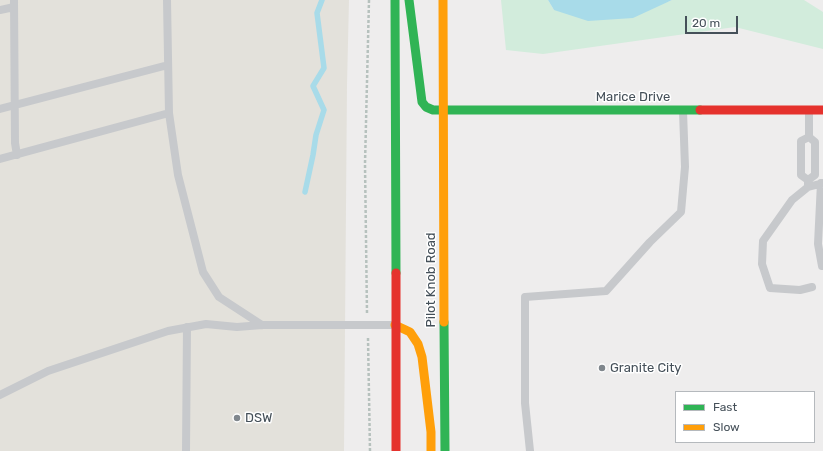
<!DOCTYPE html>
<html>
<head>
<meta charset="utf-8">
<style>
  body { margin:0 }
  #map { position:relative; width:823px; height:451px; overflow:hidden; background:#eeeded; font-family:Rubik,sans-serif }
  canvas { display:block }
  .legend { position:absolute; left:675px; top:391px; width:140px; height:52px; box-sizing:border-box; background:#fff; border:1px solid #b5b9bd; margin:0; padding:5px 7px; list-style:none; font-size:12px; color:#455059 }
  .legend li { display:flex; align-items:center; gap:8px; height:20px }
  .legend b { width:20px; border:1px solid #b5b9bd }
  .scale { position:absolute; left:685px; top:16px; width:53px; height:18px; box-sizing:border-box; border:2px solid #455059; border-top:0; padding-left:5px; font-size:12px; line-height:14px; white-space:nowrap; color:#455059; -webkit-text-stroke:3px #fff; paint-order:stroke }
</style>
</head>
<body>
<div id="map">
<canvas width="823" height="451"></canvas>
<ul class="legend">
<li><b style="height:5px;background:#30b455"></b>Fast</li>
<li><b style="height:5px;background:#ff9f0a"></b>Slow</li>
</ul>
<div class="scale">20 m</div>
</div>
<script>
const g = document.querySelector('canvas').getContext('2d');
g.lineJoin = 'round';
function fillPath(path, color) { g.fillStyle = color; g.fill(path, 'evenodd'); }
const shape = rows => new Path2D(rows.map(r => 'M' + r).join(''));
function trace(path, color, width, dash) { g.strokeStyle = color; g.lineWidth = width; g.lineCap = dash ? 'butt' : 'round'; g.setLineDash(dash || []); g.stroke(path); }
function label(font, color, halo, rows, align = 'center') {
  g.font = font + ' Rubik,sans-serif'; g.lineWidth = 3; g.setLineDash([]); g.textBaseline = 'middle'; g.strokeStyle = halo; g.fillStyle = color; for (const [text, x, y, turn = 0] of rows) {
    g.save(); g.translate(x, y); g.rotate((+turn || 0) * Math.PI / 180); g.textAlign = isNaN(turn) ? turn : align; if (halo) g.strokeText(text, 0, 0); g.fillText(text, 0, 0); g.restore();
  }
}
fillPath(shape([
  [0,0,349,0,347,85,344,451,0,451]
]), '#e3e1db');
fillPath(shape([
  [501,0,548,0,554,10,667,2,672,0,804,0,823,12,823,49,735,27,543,54,506,50]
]), '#d2ecdc');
fillPath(shape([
  [548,0,672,0,633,18,588,21,554,10]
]), '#a8dbe9');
trace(shape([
  [305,192,313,155,316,135,324,110,313,86,324,68,317,13,322,0]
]), '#a8dbe9', 5.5);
trace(shape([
  [367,313,365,164,369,0],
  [368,338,370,451]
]), '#b6c1bd', 2.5, [3, 2]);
trace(shape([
  [14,0,15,143,17,155],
  [0,10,14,7],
  [0,109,168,65],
  [169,113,178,175,203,272,219,297,262,325],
  [809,137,809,111],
  [0,159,169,113,167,0],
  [808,180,815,175,815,142,809,137],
  [821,183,818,244,822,266],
  [808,187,808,180,801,175,801,141,809,137],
  [812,287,800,290,770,288,762,264,763,241,792,200,808,187,823,183],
  [0,395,48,371,168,331,206,324,237,327,262,325,394,325],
  [186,451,187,327],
  [530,451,525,403,525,297,606,291,650,242,681,212,685,167,683,111]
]), '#c7c9cc', 8);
trace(shape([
  [395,0,396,273],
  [409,0,422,102,426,107,433,110,700,110],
  [444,322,445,451]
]), '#30b455', 9);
trace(shape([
  [443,0,444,322],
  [395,325,410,332,418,344,422,357,431,432,431,451]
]), '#ff9f0a', 9);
trace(shape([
  [700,110,823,110],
  [396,273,396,451]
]), '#e5322d', 9);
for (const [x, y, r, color] of [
  [602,368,4,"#80878d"],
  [237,418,4,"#80878d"]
]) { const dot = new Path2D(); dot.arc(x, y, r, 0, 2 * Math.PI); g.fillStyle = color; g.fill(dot); trace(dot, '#fff', 1.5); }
label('13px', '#455059', '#fff', [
  ["Marice Drive",633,97],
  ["Pilot Knob Road",431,280,-90]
]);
label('13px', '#455059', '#fff', [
  ["Granite City",610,368],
  ["DSW",245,418]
], 'left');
</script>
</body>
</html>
